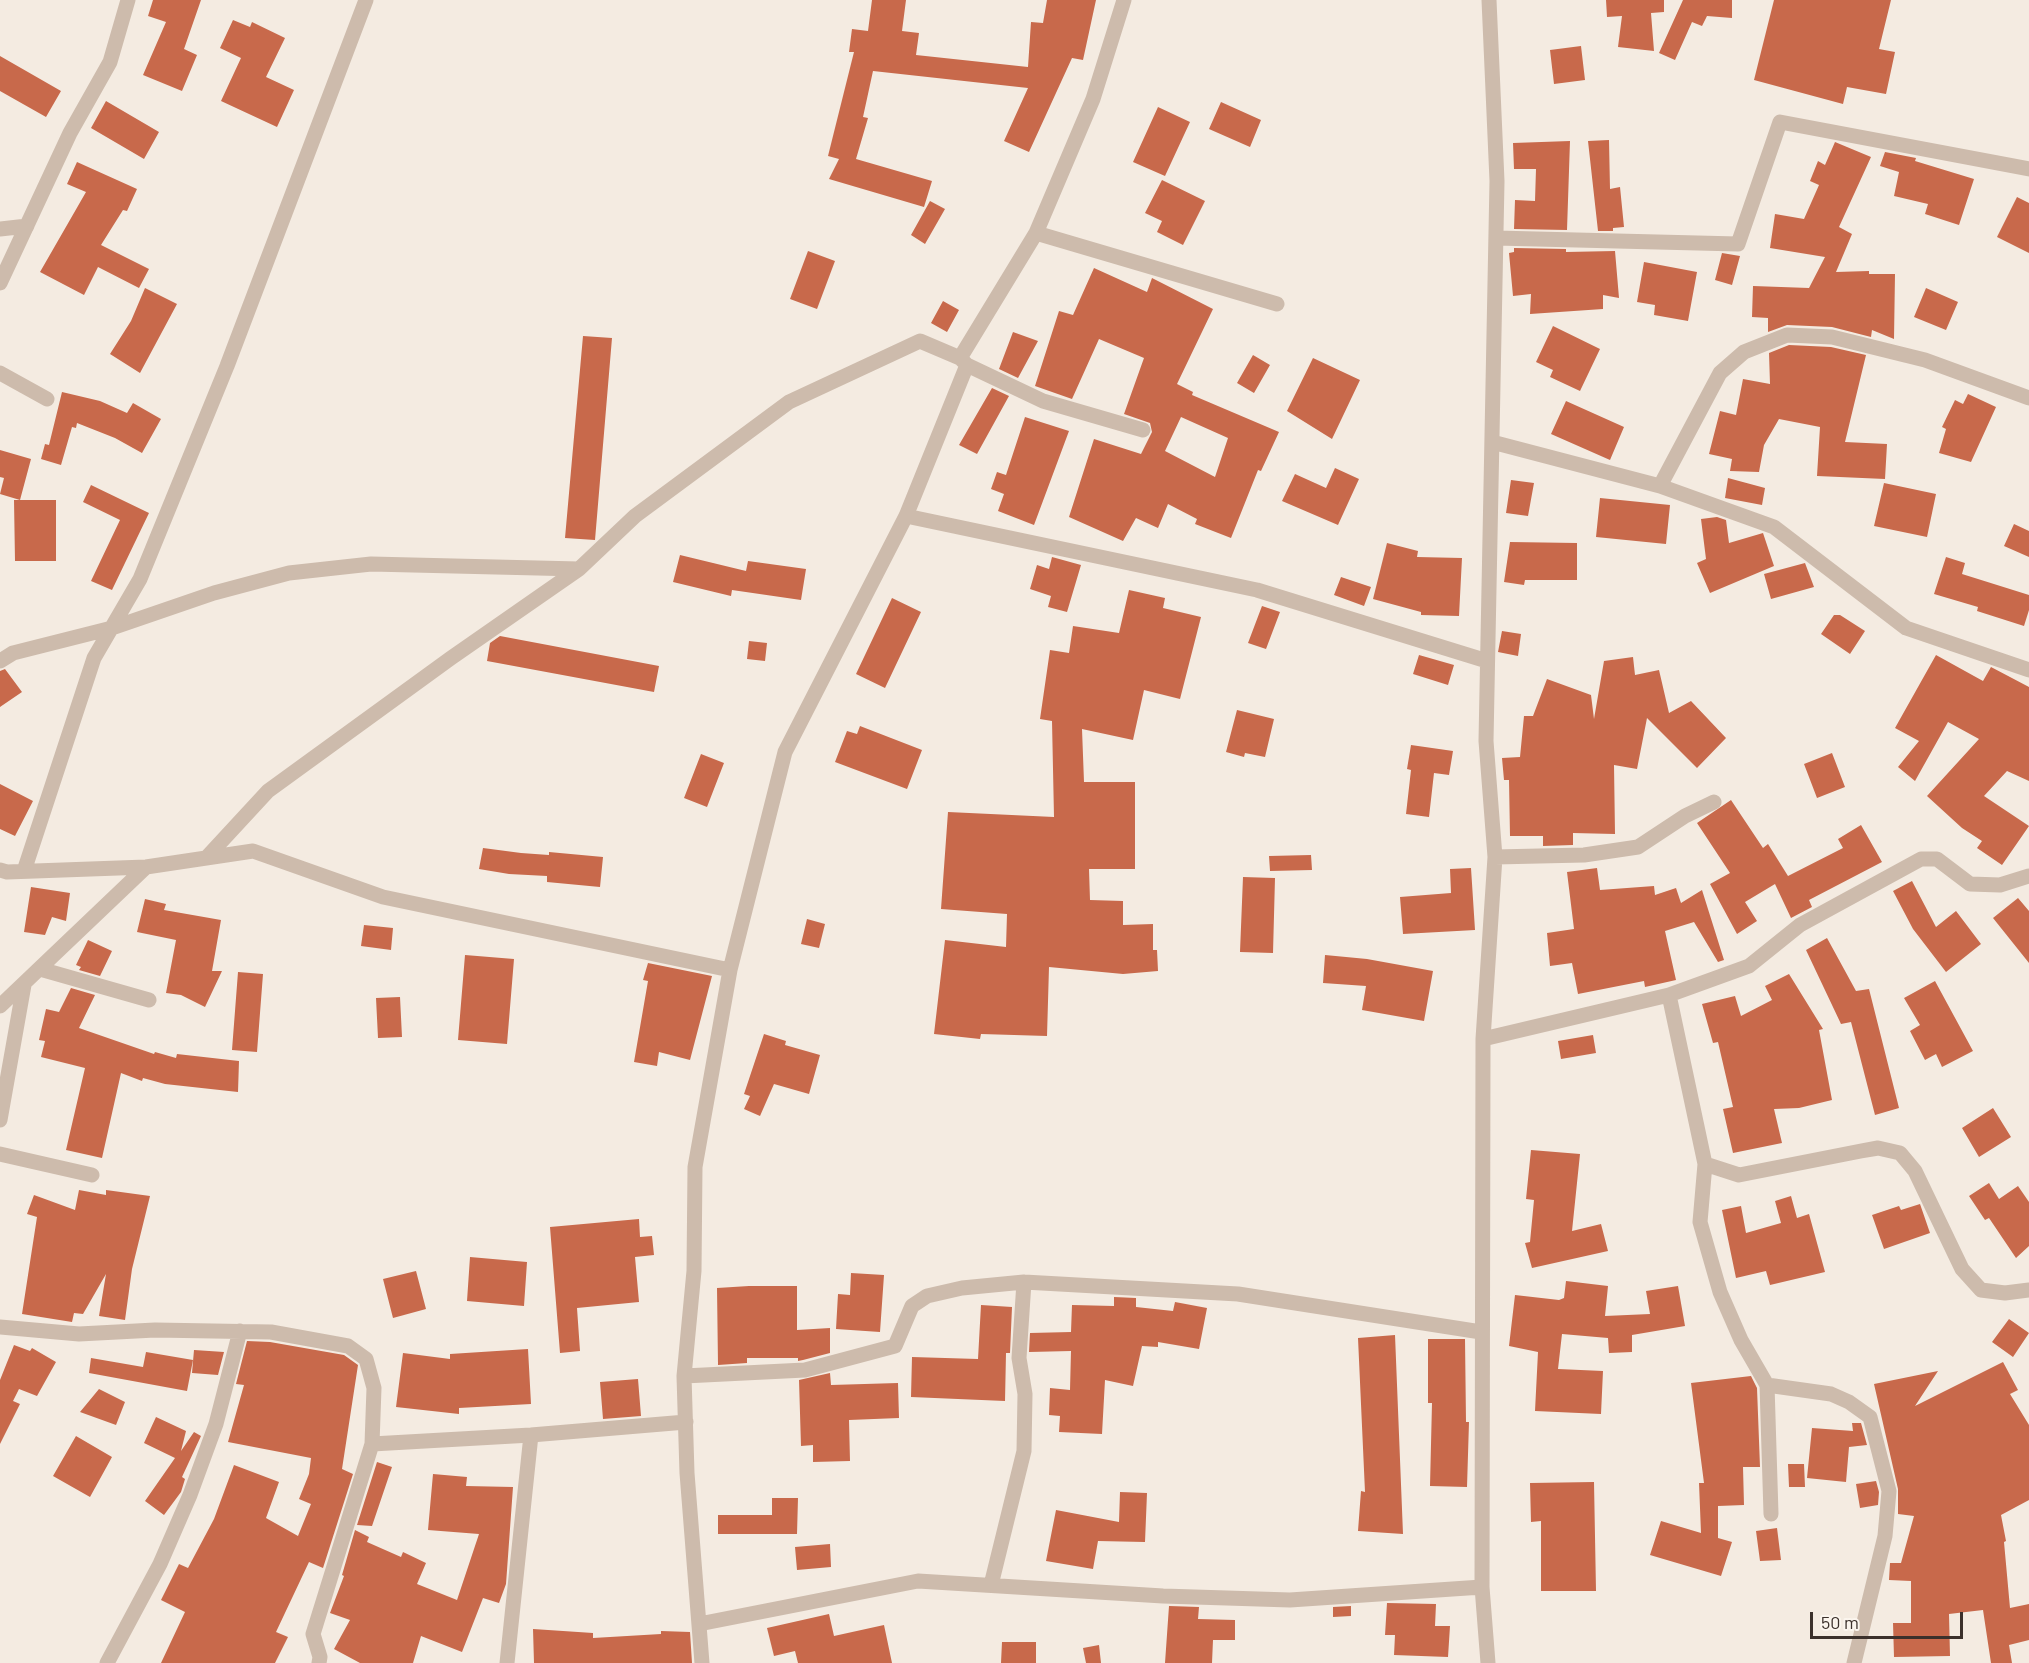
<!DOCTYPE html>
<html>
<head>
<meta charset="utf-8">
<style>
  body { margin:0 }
  #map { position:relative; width:2029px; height:1663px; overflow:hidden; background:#f4ebe1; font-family:Barlow,sans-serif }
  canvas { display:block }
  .scale { position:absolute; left:1810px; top:1612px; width:153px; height:27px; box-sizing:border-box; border:3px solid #3b302b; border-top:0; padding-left:8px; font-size:18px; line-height:21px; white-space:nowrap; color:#3b302b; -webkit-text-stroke:4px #fbf5ee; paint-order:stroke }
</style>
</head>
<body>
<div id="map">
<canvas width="2029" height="1663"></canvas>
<div class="scale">50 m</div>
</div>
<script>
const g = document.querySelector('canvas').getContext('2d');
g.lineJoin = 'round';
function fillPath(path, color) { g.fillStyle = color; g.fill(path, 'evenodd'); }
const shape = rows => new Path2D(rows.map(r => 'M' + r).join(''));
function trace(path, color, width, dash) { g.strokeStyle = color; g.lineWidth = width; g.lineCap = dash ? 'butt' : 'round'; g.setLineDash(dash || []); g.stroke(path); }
fillPath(shape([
  [153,0,201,0,184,49,197,55,182,91,143,75,166,22,148,16],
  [872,0,906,0,902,31,919,33,916,55,1028,67,1031,22,1043,23,1047,0,1096,0,1083,60,1072,58,1029,152,1004,141,1028,88,873,71,863,117,868,118,856,159,932,181,924,207,829,179,839,159,828,156,854,52,849,52,852,29,868,31],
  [1606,0,1664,0,1664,12,1651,13,1654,51,1618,47,1622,16,1607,17],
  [1683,0,1732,0,1732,18,1707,16,1702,26,1692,22,1675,60,1659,53],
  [1774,0,1891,0,1879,49,1895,52,1886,94,1847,87,1843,104,1754,80],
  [233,20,250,27,252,22,285,38,266,77,294,90,277,127,221,101,241,58,220,48],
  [1581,46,1585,80,1554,84,1550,50],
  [0,56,61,91,46,117,0,91],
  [106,101,159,132,144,159,91,128],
  [1221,102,1261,120,1250,147,1209,129],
  [1158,107,1190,122,1165,176,1133,162],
  [1609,140,1610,189,1620,187,1624,227,1613,228,1613,231,1598,231,1588,141],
  [1570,141,1567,230,1514,229,1515,200,1535,201,1536,169,1514,169,1513,143],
  [1835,142,1871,157,1839,227,1852,234,1836,272,1869,271,1869,274,1895,274,1894,339,1872,330,1871,337,1832,327,1787,325,1768,332,1768,318,1752,317,1753,286,1809,288,1825,257,1770,248,1775,214,1804,219,1819,185,1810,181,1818,161,1825,165],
  [1885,152,1916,158,1915,161,1974,179,1959,225,1925,214,1928,204,1894,196,1899,172,1880,166],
  [77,162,137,189,127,211,123,210,101,245,149,269,139,288,98,267,84,295,40,272,86,192,67,184],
  [1162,180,1205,201,1183,245,1157,232,1162,221,1145,213],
  [2017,197,2029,203,2029,253,1997,237],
  [930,201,945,209,925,244,911,235],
  [1514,248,1566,249,1566,252,1615,251,1619,298,1603,295,1603,309,1530,314,1531,294,1513,296,1509,253,1514,252],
  [808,251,835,261,817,309,790,299],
  [1722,253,1740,256,1732,285,1715,280],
  [1644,262,1697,272,1688,321,1654,315,1655,305,1637,302],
  [1094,268,1147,292,1152,278,1213,309,1177,384,1193,392,1192,395,1279,432,1261,471,1258,470,1231,538,1195,524,1197,519,1168,504,1158,528,1136,518,1123,541,1069,517,1094,439,1141,454,1152,432,1150,423,1124,414,1144,358,1099,339,1072,399,1035,386,1059,311,1073,315],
  [1181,417,1228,438,1215,477,1165,451],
  [145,288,177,304,140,373,110,354,131,321],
  [1926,288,1958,302,1946,330,1914,317],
  [943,301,959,310,947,332,931,323],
  [1553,326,1600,349,1580,391,1550,377,1553,370,1536,362],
  [1013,332,1038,341,1018,378,999,369],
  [583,336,612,338,595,540,565,538],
  [1789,345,1831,347,1866,355,1845,442,1887,444,1885,479,1817,476,1820,427,1779,419,1764,445,1759,472,1730,471,1732,459,1709,454,1720,411,1736,415,1743,379,1770,384,1769,353],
  [1253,355,1270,365,1254,393,1237,383],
  [1313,358,1360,380,1332,439,1287,411],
  [992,388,1009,396,977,454,959,445],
  [62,392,100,401,127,413,133,403,161,419,142,453,115,438,77,423,76,428,72,427,61,465,41,459,45,444,49,445],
  [1968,394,1996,407,1971,462,1939,453,1946,429,1942,427,1955,400,1963,404],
  [1566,401,1624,427,1610,460,1551,434],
  [1025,417,1069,431,1034,525,998,511,1004,494,991,489,997,472,1006,475],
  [0,450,31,459,20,500,0,494,4,478,0,477],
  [1335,468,1359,479,1338,525,1282,501,1295,474,1326,488],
  [1728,478,1765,488,1762,505,1725,498],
  [1511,480,1534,483,1528,516,1506,513],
  [1884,483,1936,494,1927,537,1874,526],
  [91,485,149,513,112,590,91,581,120,520,83,502],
  [1600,498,1670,505,1666,544,1596,537],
  [14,500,56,500,56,561,15,561],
  [1717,517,1726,520,1729,543,1763,533,1774,566,1710,593,1697,563,1706,559,1701,519],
  [2014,524,2029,531,2029,557,2004,546],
  [1510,542,1577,543,1577,580,1525,580,1524,585,1504,582],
  [1387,543,1418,551,1417,557,1462,558,1459,616,1421,615,1421,612,1373,599],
  [680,555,746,571,748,561,806,569,801,600,732,590,731,596,673,582],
  [1052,557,1081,565,1067,612,1048,607,1051,596,1030,589,1037,565,1049,569],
  [1946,557,1965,563,1962,574,2029,595,2029,610,2024,626,1977,611,1978,607,1934,594],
  [1805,563,1814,587,1771,599,1764,574],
  [1341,577,1371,587,1364,606,1334,595],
  [1129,590,1165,598,1163,608,1201,617,1180,699,1144,690,1133,740,1082,729,1084,782,1135,782,1135,869,1089,869,1090,900,1123,901,1123,925,1153,924,1153,950,1157,950,1158,971,1123,974,1049,967,1047,1036,981,1034,980,1039,934,1034,945,940,1006,947,1007,914,941,909,948,812,1054,817,1052,721,1040,719,1050,650,1069,653,1073,626,1119,633],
  [892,598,921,612,885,688,856,674],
  [1262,606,1280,612,1266,649,1248,643],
  [1834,615,1840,615,1865,631,1850,654,1821,634],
  [1502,631,1521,634,1518,656,1498,652],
  [500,636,659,666,654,692,487,661,490,643],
  [749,641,767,643,765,661,747,659],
  [1419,655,1454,665,1448,685,1413,674],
  [1936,655,1983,681,1991,667,2029,687,2029,781,2007,771,1984,796,2029,826,2002,865,1977,848,1982,841,1962,828,1927,796,1979,739,1948,722,1915,781,1898,767,1919,741,1895,728],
  [1633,657,1635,675,1659,670,1669,713,1691,701,1726,738,1697,768,1647,718,1637,769,1614,765,1615,834,1573,833,1573,845,1543,846,1543,836,1510,836,1509,780,1504,780,1502,758,1520,757,1524,716,1533,716,1547,679,1591,695,1594,719,1604,661],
  [5,669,22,692,0,707,0,671],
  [1237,710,1274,719,1265,757,1245,753,1244,757,1226,752],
  [860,726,922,750,907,789,835,762,847,731,857,734],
  [1411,745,1453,751,1449,775,1434,773,1429,817,1406,814,1411,770,1407,769],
  [1832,753,1845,787,1817,798,1804,764],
  [701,754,724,763,707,807,684,798],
  [0,784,33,801,15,836,0,829],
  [1731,800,1763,848,1768,844,1788,876,1843,848,1838,839,1861,825,1882,862,1809,900,1812,907,1791,918,1775,884,1745,902,1757,921,1737,934,1710,884,1730,873,1697,823],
  [483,848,521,853,549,855,549,852,603,857,600,887,547,882,547,876,509,874,479,869],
  [1311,855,1312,870,1270,871,1269,856],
  [1471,868,1475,930,1403,934,1400,897,1451,893,1450,869],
  [1597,868,1600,890,1654,886,1655,895,1676,888,1681,903,1702,890,1724,960,1718,962,1694,922,1665,931,1676,980,1645,987,1644,981,1578,994,1572,963,1550,966,1547,933,1574,929,1567,872],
  [1243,877,1275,878,1273,953,1240,952],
  [1912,881,1936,927,1956,911,1981,944,1946,972,1913,929,1893,891],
  [31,887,70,893,66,921,52,917,45,935,24,932],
  [2018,898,2029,911,2029,963,1993,918],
  [145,899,166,904,164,910,221,920,212,971,222,971,205,1007,181,995,166,993,176,940,137,932],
  [807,919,825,924,819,948,801,944],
  [364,925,393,928,391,950,361,946],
  [1827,938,1856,991,1869,989,1899,1108,1875,1115,1851,1022,1841,1024,1806,950],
  [88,940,112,951,100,976,79,970,81,967,76,965],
  [465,955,514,959,507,1044,458,1040],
  [1325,955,1367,959,1433,971,1424,1021,1362,1010,1366,986,1323,983],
  [648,963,712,976,690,1060,659,1052,657,1066,634,1062,648,981,643,980],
  [238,972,263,974,257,1052,232,1050],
  [1789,974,1823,1029,1819,1030,1832,1100,1799,1108,1774,1109,1782,1143,1733,1153,1723,1109,1733,1107,1718,1042,1713,1043,1702,1004,1735,996,1741,1016,1772,1000,1765,986],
  [1935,981,1973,1051,1942,1067,1936,1054,1925,1060,1910,1031,1920,1025,1904,998],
  [71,988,95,995,79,1028,154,1054,155,1052,176,1058,177,1054,239,1061,238,1092,165,1084,143,1078,142,1081,121,1073,102,1158,66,1150,85,1068,41,1057,45,1041,39,1040,46,1009,59,1012],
  [400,997,402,1037,378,1038,376,998],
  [764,1034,786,1041,785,1045,820,1055,809,1094,774,1084,760,1116,744,1109,750,1096,744,1094],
  [1593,1035,1596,1053,1561,1059,1558,1041],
  [1993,1108,2011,1137,1979,1157,1962,1128],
  [1531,1150,1580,1154,1572,1231,1601,1224,1608,1251,1532,1268,1525,1243,1530,1242,1534,1200,1526,1199],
  [1989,1183,1999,1199,2018,1186,2029,1202,2029,1246,2016,1258,1989,1218,1985,1220,1969,1196],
  [79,1190,106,1195,106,1190,150,1196,132,1269,125,1320,99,1316,106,1274,83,1314,74,1313,72,1322,22,1314,37,1217,27,1214,34,1195,75,1210],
  [1791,1196,1797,1218,1809,1214,1825,1272,1770,1285,1766,1271,1736,1278,1722,1210,1741,1206,1746,1233,1781,1223,1775,1201],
  [1920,1204,1930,1233,1884,1249,1872,1215,1899,1206,1901,1210],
  [639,1219,640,1237,652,1236,654,1255,635,1257,639,1302,577,1308,580,1351,560,1353,550,1227],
  [470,1257,527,1262,524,1306,467,1301],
  [416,1271,426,1309,393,1318,383,1279],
  [851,1273,884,1275,880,1332,836,1329,838,1294,850,1295],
  [1566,1281,1608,1286,1605,1316,1650,1314,1646,1291,1678,1286,1685,1326,1632,1335,1632,1352,1609,1353,1608,1338,1562,1334,1558,1369,1603,1371,1601,1414,1535,1411,1538,1352,1509,1346,1515,1295,1559,1300,1564,1298],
  [749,1286,797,1286,797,1330,830,1328,830,1353,803,1360,798,1361,798,1358,747,1358,747,1363,718,1365,717,1288],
  [1114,1297,1136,1298,1136,1307,1173,1311,1175,1302,1207,1308,1199,1349,1158,1342,1158,1347,1142,1346,1133,1386,1105,1380,1102,1434,1059,1432,1060,1416,1049,1415,1050,1388,1070,1390,1071,1351,1029,1352,1030,1333,1071,1332,1072,1305,1114,1306],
  [981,1305,1012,1307,1010,1353,1006,1353,1005,1401,911,1397,912,1357,978,1359],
  [2009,1319,2029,1333,2013,1357,1992,1342],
  [1395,1335,1403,1534,1358,1531,1361,1491,1365,1492,1358,1338],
  [1428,1339,1465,1339,1466,1422,1469,1422,1467,1487,1430,1486,1432,1403,1428,1403],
  [247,1341,270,1342,344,1355,358,1365,342,1469,353,1474,323,1568,309,1562,276,1632,288,1637,275,1663,161,1663,185,1612,161,1600,179,1564,188,1568,214,1519,234,1465,279,1482,266,1518,298,1536,311,1504,299,1499,309,1474,311,1458,228,1442,244,1385,236,1384],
  [14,1345,30,1351,32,1348,56,1362,37,1396,19,1389,13,1401,20,1404,0,1444,0,1380],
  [528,1349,531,1404,459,1408,459,1414,396,1407,403,1353,450,1359,450,1354],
  [194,1350,224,1352,218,1375,192,1373],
  [146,1352,193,1360,187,1391,89,1373,91,1358,143,1367],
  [2003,1362,2018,1390,2010,1394,2029,1425,2029,1500,2001,1515,2006,1541,2004,1542,2010,1608,2029,1604,2029,1640,2009,1645,2012,1663,1991,1663,1983,1610,1949,1614,1950,1656,1894,1657,1893,1623,1911,1623,1911,1581,1889,1580,1890,1563,1901,1563,1914,1516,1898,1514,1898,1489,1874,1384,1938,1371,1915,1406],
  [830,1373,831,1385,898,1383,899,1418,849,1420,850,1461,813,1462,813,1445,801,1446,799,1380],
  [1751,1376,1757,1388,1760,1467,1743,1467,1744,1505,1718,1506,1718,1538,1732,1542,1721,1576,1650,1555,1661,1521,1701,1533,1699,1483,1704,1483,1691,1383],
  [638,1379,641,1416,603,1419,600,1382],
  [99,1389,125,1402,116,1425,80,1412],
  [156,1417,186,1431,181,1451,194,1432,201,1436,182,1477,185,1479,181,1492,164,1515,145,1501,175,1458,144,1443],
  [1852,1423,1861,1423,1867,1445,1849,1447,1846,1482,1807,1478,1812,1428,1853,1431],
  [76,1436,112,1457,90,1497,53,1476],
  [377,1462,392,1467,372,1526,357,1525],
  [1788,1464,1804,1464,1805,1487,1789,1487],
  [433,1474,467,1477,466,1486,513,1487,506,1584,499,1603,483,1598,462,1652,421,1636,413,1663,360,1663,334,1649,350,1620,330,1613,344,1576,342,1575,355,1530,369,1537,367,1542,401,1557,403,1552,426,1563,417,1584,457,1600,479,1534,428,1530],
  [1876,1481,1879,1492,1878,1505,1860,1508,1856,1484],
  [1594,1482,1596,1591,1541,1591,1541,1521,1531,1522,1530,1483],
  [1120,1492,1147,1493,1145,1542,1098,1541,1093,1569,1046,1561,1056,1510,1119,1522],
  [772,1498,798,1498,797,1534,718,1534,718,1515,772,1515],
  [1777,1528,1781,1560,1760,1561,1756,1531],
  [830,1544,831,1567,797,1570,795,1547],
  [1387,1603,1436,1604,1435,1626,1450,1626,1448,1657,1394,1655,1395,1635,1385,1635],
  [1169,1606,1199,1607,1198,1619,1235,1620,1235,1640,1213,1640,1212,1663,1165,1663],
  [1351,1606,1351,1616,1333,1617,1333,1607],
  [829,1614,834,1636,884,1625,892,1663,798,1663,795,1651,774,1656,767,1628],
  [533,1629,593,1633,593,1638,661,1634,661,1631,690,1632,692,1663,534,1663],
  [1002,1642,1036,1642,1036,1663,1001,1663],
  [1099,1645,1101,1663,1086,1663,1083,1648]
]), '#c8694b');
trace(shape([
  [0,229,27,226],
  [1036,233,1277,304],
  [1496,238,1738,244,1780,122,2029,169],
  [0,283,70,133,110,62,128,0],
  [967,365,1043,401,1143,430],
  [0,373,47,399],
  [1492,442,1660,486,1774,527,1906,628,2029,670],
  [1660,486,1720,373,1744,352,1787,335,1832,337,1925,360,2029,398],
  [906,516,1257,590,1487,661],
  [0,661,13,653,112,628,214,593,289,573,371,564,579,569],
  [207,857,268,791,451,658,579,569,635,516,789,402,920,341,960,358],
  [1495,857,1584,855,1638,847,1685,816,1714,802],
  [0,870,7,872,146,867,253,851,383,897,730,970],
  [24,871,94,658,140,579,227,366,366,0],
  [40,969,149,1000],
  [1669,995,1705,1164,1700,1222,1720,1292,1741,1340,1767,1385,1771,1514],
  [0,1006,146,867],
  [1483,1039,1669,995,1749,966,1800,925,1921,859,1937,859,1970,884,2000,885,2029,876],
  [0,1120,24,985],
  [0,1154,92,1175],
  [1705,1164,1739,1175,1861,1151,1878,1148,1900,1153,1915,1171,1962,1269,1981,1290,2005,1293,2029,1290],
  [0,1327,79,1334,155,1330,271,1332,348,1346,366,1359,374,1388,372,1444,313,1634,320,1657,319,1663],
  [684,1376,805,1370,895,1346,912,1306,927,1296,962,1288,1024,1282,1238,1294,1481,1332],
  [1767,1385,1831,1394,1849,1402,1870,1417,1889,1491,1885,1536,1854,1663],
  [372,1444,531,1435,686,1422],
  [991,1585,1024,1451,1025,1394,1019,1358,1024,1282],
  [699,1624,918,1581,1163,1596,1290,1600,1482,1587],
  [107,1663,160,1564,190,1495,216,1424,240,1331],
  [507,1663,531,1435],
  [702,1663,687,1473,684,1376,694,1271,695,1167,730,970,785,752,906,516,967,365,960,358,1036,233,1093,99,1124,0],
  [1488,1663,1482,1587,1483,1039,1495,857,1486,741,1497,181,1489,0]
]), '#cdbbac', 15);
</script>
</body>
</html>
